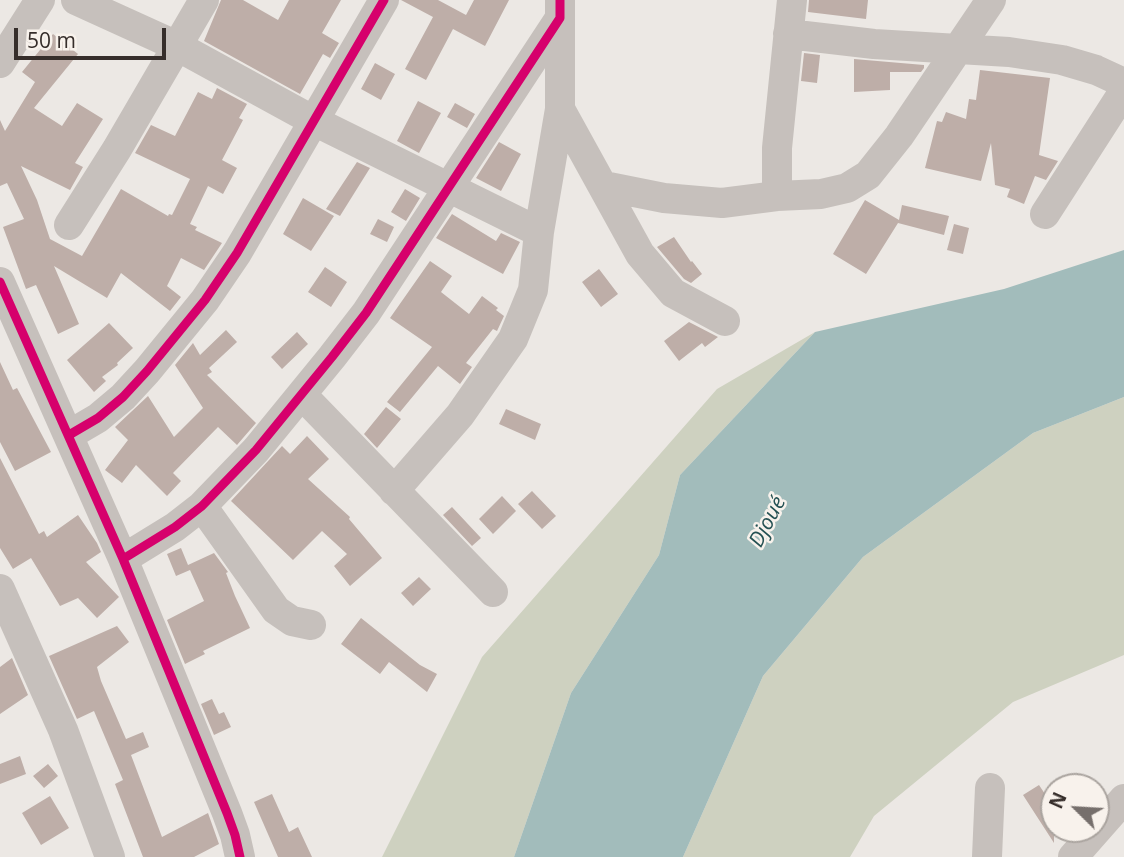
<!DOCTYPE html>
<html>
<head>
<meta charset="utf-8">
<style>
  body { margin:0 }
  #map { position:relative; width:1124px; height:857px; overflow:hidden; background:#ece8e4; font-family:"Open Sans",sans-serif }
  canvas { display:block }
  .north { position:absolute; left:1040px; top:773px; width:70px; height:70px; box-sizing:border-box; background:#f8f2ec; border:2px solid #aaa49f; border-radius:50%; rotate:294deg; font-size:19px; font-weight:700; line-height:28px; text-align:center; color:#362e2b }
  .north::after { content:''; display:block; margin:auto; width:24px; height:32px; background:#766f6c; clip-path:polygon(50% 0,100% 100%,50% 72%,0 100%) }
  .scale { position:absolute; left:14px; top:28px; width:152px; height:32px; box-sizing:border-box; border:4px solid #362e2b; border-top:0; padding-left:9px; font-size:21px; line-height:24px; white-space:nowrap; color:#362e2b; -webkit-text-stroke:5px #f8f2ec; paint-order:stroke }
</style>
</head>
<body>
<div id="map">
<canvas width="1124" height="857"></canvas>
<div class="north">N</div>
<div class="scale">50 m</div>
</div>
<script>
const g = document.querySelector('canvas').getContext('2d');
g.lineJoin = 'round';
function fillPath(path, color) { g.fillStyle = color; g.fill(path, 'evenodd'); }
const shape = rows => new Path2D(rows.map(r => 'M' + r).join(''));
function trace(path, color, width, dash) { g.strokeStyle = color; g.lineWidth = width; g.lineCap = dash ? 'butt' : 'round'; g.setLineDash(dash || []); g.stroke(path); }
function label(font, color, halo, rows, align = 'center') {
  g.font = font + ' "Open Sans",sans-serif'; g.lineWidth = 5; g.setLineDash([]); g.textBaseline = 'middle'; g.strokeStyle = halo; g.fillStyle = color; for (const [text, x, y, turn = 0] of rows) {
    g.save(); g.translate(x, y); g.rotate((+turn || 0) * Math.PI / 180); g.textAlign = isNaN(turn) ? turn : align; if (halo) g.strokeText(text, 0, 0); g.fillText(text, 0, 0); g.restore();
  }
}
fillPath(shape([
  [815,332,680,475,659,555,571,693,514,857,382,857,482,657,717,389],
  [1124,397,1124,655,1013,702,874,816,850,857,683,857,763,676,863,557,1033,433]
]), '#ced1c0');
fillPath(shape([
  [1124,250,1124,397,1033,433,863,557,763,676,683,857,514,857,571,693,659,555,680,475,815,332,1004,289]
]), '#a2bcbb');
fillPath(shape([
  [221,0,243,0,278,20,289,0,341,0,322,33,339,43,330,58,323,54,300,94,204,41],
  [401,0,438,0,466,15,474,0,509,0,485,46,453,29,426,80,405,69,433,17],
  [809,0,868,0,866,19,808,12],
  [53,34,78,54,34,108,62,126,77,103,103,119,75,163,83,167,70,190,21,166,37,200,50,239,82,256,121,189,168,216,169,214,172,215,190,179,135,153,151,125,175,136,198,92,212,99,217,88,247,104,239,118,243,120,222,160,237,168,223,194,208,186,190,224,197,227,195,230,222,243,204,270,181,258,167,286,181,297,170,311,121,273,107,298,54,266,79,324,58,334,36,285,26,289,3,227,24,219,7,183,0,186,0,120,5,131,35,82,22,72],
  [804,53,820,55,817,83,801,81],
  [854,59,924,65,924,68,921,72,890,72,890,90,854,92],
  [375,63,395,74,381,100,361,89],
  [980,70,1050,78,1039,155,1058,161,1046,180,1035,176,1024,204,1007,197,1010,189,995,185,991,143,981,181,925,168,937,121,942,122,946,112,966,119,969,99,976,100],
  [418,101,441,113,419,153,397,141],
  [455,103,475,114,467,128,447,117],
  [499,142,521,154,501,191,476,178],
  [357,162,370,168,340,216,326,209],
  [405,189,420,198,406,221,391,212],
  [303,198,334,216,311,251,283,234],
  [865,200,899,220,902,205,949,216,944,235,898,223,866,274,833,254],
  [452,214,496,241,501,233,520,242,503,274,436,238],
  [378,219,394,227,387,242,370,234],
  [954,224,969,228,963,254,947,250],
  [674,237,691,262,692,261,702,274,691,283,684,279,657,247],
  [430,261,452,276,441,292,469,314,482,296,498,308,496,310,504,316,497,331,493,329,466,363,472,367,460,384,438,366,400,412,387,402,432,347,390,318],
  [325,267,347,282,331,307,308,292],
  [599,269,618,294,601,307,582,282],
  [689,322,718,337,705,347,702,343,679,361,664,341],
  [109,323,133,348,117,363,118,365,102,377,106,381,94,392,67,360],
  [226,330,237,342,209,368,212,372,207,375,256,423,243,438,237,445,218,427,173,473,181,481,167,496,136,465,122,483,105,470,128,440,115,427,148,396,174,437,203,408,175,365,193,343,200,355],
  [297,332,308,344,282,369,271,357],
  [0,362,13,390,17,388,51,452,15,471,0,442],
  [386,407,401,419,377,448,364,434],
  [506,409,541,424,535,440,499,424],
  [307,436,329,459,308,479,350,517,349,519,382,558,350,586,334,566,347,554,322,531,293,560,231,501,282,446,290,454],
  [0,458,39,534,44,531,47,537,78,515,97,543,101,552,86,562,119,597,97,618,78,598,60,606,31,558,13,569,0,548],
  [532,491,556,516,542,529,518,504],
  [502,496,516,511,493,534,479,519],
  [452,507,481,538,472,546,443,515],
  [181,548,188,565,214,553,228,572,226,573,235,596,250,628,203,651,205,654,185,664,167,620,204,601,190,570,176,576,167,554],
  [419,577,431,589,413,606,401,593],
  [361,618,420,665,437,674,427,692,389,662,380,674,341,644],
  [117,626,129,642,97,667,101,681,126,739,143,732,149,747,131,755,162,837,208,813,219,844,194,857,143,857,115,784,123,780,94,711,77,719,49,656],
  [12,658,28,695,0,714,0,667],
  [212,699,219,714,224,712,231,727,214,735,201,704],
  [20,756,26,774,0,784,0,764],
  [48,764,58,776,44,788,33,776],
  [1039,785,1045,794,1054,788,1054,843,1023,795],
  [272,794,289,832,298,827,312,857,278,857,254,802],
  [50,796,69,828,41,845,22,813]
]), '#beaea8');
trace(shape([
  [76,0,177,46,314,121,539,232],
  [788,34,874,44,1009,52,1062,60,1096,70,1124,83],
  [0,63,40,0],
  [560,109,640,254,673,293,725,321],
  [604,186,664,198,722,203,777,196,777,148,792,0],
  [777,196,821,194,847,188,868,175,899,136,991,0],
  [1045,214,1124,91],
  [69,225,117,149,204,0],
  [0,282,123,559,227,813,235,835,240,857],
  [302,395,493,592],
  [69,435,98,418,123,397,147,371,205,300,237,253,384,0],
  [394,491,460,415,513,339,533,290,539,232,560,109,560,18],
  [202,506,276,610,292,621,311,625],
  [123,559,175,527,202,506,256,450,332,357,366,313,560,18,560,0],
  [0,589,63,730,110,857],
  [987,857,990,788],
  [1073,857,1124,799]
]), '#c6c0bc', 30);
trace(shape([
  [0,282,123,559,227,813,235,835,240,857],
  [69,435,98,418,123,397,147,371,205,300,237,253,384,0],
  [123,559,175,527,202,506,256,450,332,357,366,313,560,18,560,0]
]), '#d6006c', 9);
label('italic 21px', '#255153', '#f8f2ec', [
  ["Djoué",768,522,-62]
]);
</script>
</body>
</html>
